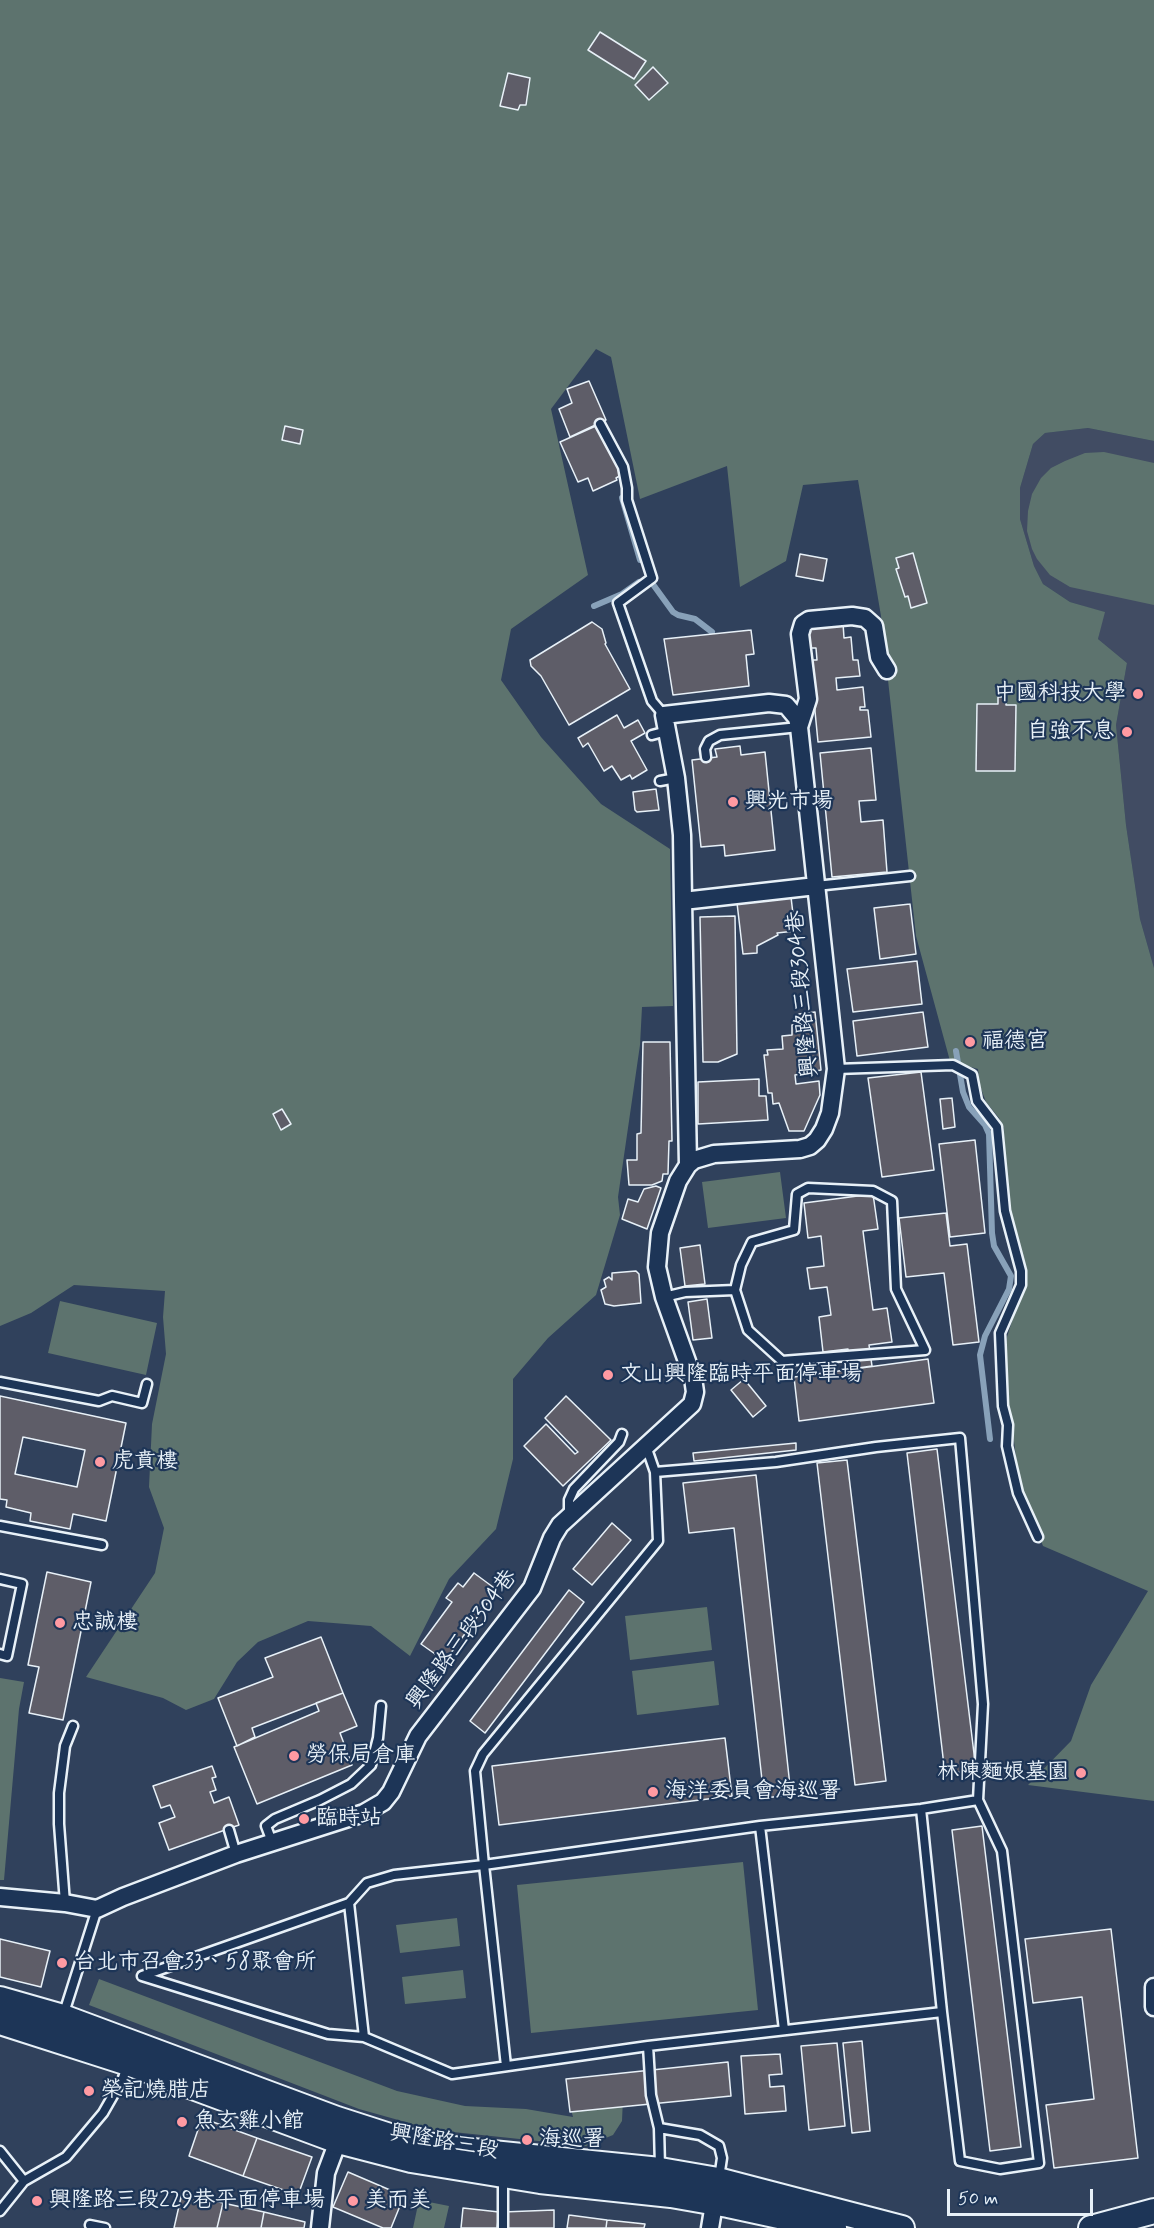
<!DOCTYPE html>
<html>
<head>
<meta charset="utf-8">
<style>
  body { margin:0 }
  #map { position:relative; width:1154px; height:2228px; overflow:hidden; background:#30415c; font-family:Mynerve,sans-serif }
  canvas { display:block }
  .scale { position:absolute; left:947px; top:2189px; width:146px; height:27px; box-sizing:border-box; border:3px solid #e8f1f8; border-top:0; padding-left:8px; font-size:18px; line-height:21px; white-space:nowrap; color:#e8f1f8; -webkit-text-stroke:4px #1d3557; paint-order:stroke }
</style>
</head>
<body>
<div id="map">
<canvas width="1154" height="2228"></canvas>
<div class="scale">50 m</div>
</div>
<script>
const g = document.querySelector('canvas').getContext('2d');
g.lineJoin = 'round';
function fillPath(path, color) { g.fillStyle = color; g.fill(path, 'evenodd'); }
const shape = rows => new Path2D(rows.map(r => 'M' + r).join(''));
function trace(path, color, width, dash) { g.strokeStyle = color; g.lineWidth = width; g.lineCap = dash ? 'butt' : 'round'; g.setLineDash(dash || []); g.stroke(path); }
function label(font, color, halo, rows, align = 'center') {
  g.font = font + ' Mynerve,"LXGW WenKai TC",sans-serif'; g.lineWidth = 4.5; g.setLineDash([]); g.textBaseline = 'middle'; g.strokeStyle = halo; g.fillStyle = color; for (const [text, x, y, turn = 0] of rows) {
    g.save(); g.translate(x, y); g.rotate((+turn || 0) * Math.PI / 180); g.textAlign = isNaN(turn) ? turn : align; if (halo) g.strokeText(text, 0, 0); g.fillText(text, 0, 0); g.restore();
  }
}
fillPath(shape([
  [1088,428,1154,441,1154,968,1140,919,1126,825,1116,725,1127,663,1098,639,1104,612,1070,602,1043,584,1034,566,1020,519,1020,488,1033,444,1045,433]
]), '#414c63');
fillPath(shape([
  [0,0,1154,0,1154,441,1088,428,1045,433,1033,444,1020,488,1020,519,1034,566,1043,584,1070,602,1105,612,1098,639,1127,663,1116,725,1126,825,1140,919,1154,968,1154,1801,1028,1785,1071,1741,1091,1685,1148,1591,1043,1546,1026,1502,1018,1474,1011,1416,1006,1398,1005,1360,1007,1337,1026,1277,1024,1261,1009,1211,1005,1178,1004,1128,999,1118,986,1102,980,1086,978,1069,950,1061,916,936,881,616,858,480,803,485,786,561,740,587,727,466,640,499,611,357,596,349,551,409,588,575,511,629,501,680,541,737,601,804,670,849,673,1006,642,1007,640,1045,618,1197,620,1215,596,1295,548,1338,513,1379,513,1459,496,1529,449,1579,410,1656,371,1626,308,1621,258,1642,237,1662,214,1699,186,1710,163,1698,86,1677,155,1573,164,1528,149,1487,152,1424,166,1354,163,1317,165,1291,74,1285,31,1313,0,1326],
  [1104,452,1154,463,1154,605,1070,587,1050,575,1037,559,1032,549,1027,531,1028,511,1032,494,1041,478,1051,468,1065,461,1085,453],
  [780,1172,786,1218,708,1228,702,1182],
  [60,1301,157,1323,146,1375,48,1353],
  [707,1607,712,1650,630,1660,625,1616],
  [714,1661,719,1705,637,1715,632,1671],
  [0,1678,24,1682,19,1709,4,1880,0,1880],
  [743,1862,758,2010,531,2033,517,1885],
  [457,1918,460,1946,400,1953,396,1925],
  [463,1970,466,1998,405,2004,402,1977],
  [99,1979,397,2091,465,2106,526,2109,573,2117,570,2105,623,2098,622,2121,613,2135,586,2146,434,2130,359,2109,89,2005],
  [419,2200,449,2206,444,2228,413,2228]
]), '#5d736e');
trace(shape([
  [622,498,640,560],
  [652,583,673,612,678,615,695,619,712,632],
  [594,606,622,594,639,582],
  [956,1051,963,1092,969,1107,985,1125,989,1134,992,1233,994,1246,1011,1276,1009,1289,985,1336,980,1355,990,1439]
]), '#88a1b9', 6);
const building = shape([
  [600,32,646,61,634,79,588,50,600,32],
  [653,67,668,83,649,100,635,85,653,67],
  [508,73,530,78,526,105,520,105,518,110,500,106,508,73],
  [589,381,606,420,570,437,559,409,572,403,567,389,589,381],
  [598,425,623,474,616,478,617,480,593,491,588,478,578,482,560,442,598,425],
  [285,426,303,430,300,444,282,440,285,426],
  [913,553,927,603,911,608,908,596,905,597,896,569,899,568,896,558,913,553],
  [800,554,827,559,823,581,796,576,800,554],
  [592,622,602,629,606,643,605,644,630,689,569,725,541,676,531,666,530,660,592,622],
  [843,623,844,638,851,637,853,660,858,660,860,676,836,678,837,690,863,687,865,707,860,707,860,710,868,710,871,737,818,742,810,660,817,660,816,648,810,648,809,628,843,623],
  [751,630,754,654,746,655,749,686,673,695,664,639,751,630],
  [998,697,1006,697,1006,705,1016,705,1015,771,976,771,977,704,998,704,998,697],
  [617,715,624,728,638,720,645,733,631,741,647,770,632,779,630,775,621,780,612,766,604,771,588,743,583,747,578,738,617,715],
  [740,746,741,755,765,752,775,850,725,856,724,845,701,847,692,760,717,757,715,749,740,746],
  [871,748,876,800,859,801,861,822,883,820,887,872,832,877,820,753,871,748],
  [656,789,659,810,637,812,635,810,633,792,656,789],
  [791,897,795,931,777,933,778,935,757,946,757,953,743,954,737,903,791,897],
  [910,904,916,954,880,959,874,908,910,904],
  [735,916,737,1054,718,1062,703,1062,700,917,735,916],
  [917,961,922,1004,853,1012,847,969,917,961],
  [815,1012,821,1070,795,1075,796,1084,819,1081,820,1095,804,1131,789,1131,779,1103,773,1104,772,1093,768,1093,764,1055,768,1055,767,1050,783,1049,782,1036,792,1035,792,1025,800,1024,799,1014,815,1012],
  [923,1012,928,1047,857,1056,853,1021,923,1012],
  [643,1042,670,1042,672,1141,669,1141,668,1174,663,1174,662,1181,652,1185,629,1185,627,1160,637,1160,637,1134,641,1133,643,1042],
  [921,1072,934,1170,882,1177,868,1078,921,1072],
  [759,1079,759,1096,766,1096,768,1120,698,1124,698,1082,759,1079],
  [952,1098,955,1127,943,1129,940,1099,952,1098],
  [282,1109,291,1124,281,1130,273,1114,282,1109],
  [975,1140,985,1233,950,1237,939,1144,975,1140],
  [656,1186,661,1188,647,1229,622,1219,628,1199,638,1202,644,1189,656,1186],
  [873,1194,878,1229,863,1231,873,1310,887,1308,892,1342,869,1345,872,1366,851,1369,848,1349,823,1352,819,1317,831,1315,827,1287,810,1289,807,1268,824,1266,821,1236,808,1238,804,1203,873,1194],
  [946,1213,950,1246,967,1244,979,1342,953,1345,944,1273,906,1277,899,1218,946,1213],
  [700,1245,705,1284,685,1286,680,1248,700,1245],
  [636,1271,639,1274,641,1303,614,1306,605,1304,601,1290,606,1287,604,1280,609,1277,612,1280,612,1273,636,1271],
  [707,1299,712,1338,693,1340,688,1302,707,1299],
  [928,1359,934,1403,799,1421,794,1377,928,1359],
  [744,1379,766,1406,753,1417,731,1390,744,1379],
  [0,1396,126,1423,106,1521,73,1514,70,1529,30,1521,31,1513,6,1507,7,1500,0,1499,0,1396],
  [23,1437,85,1450,77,1487,15,1474,23,1437],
  [566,1396,611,1440,563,1486,524,1446,546,1424,575,1454,578,1452,545,1418,566,1396],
  [796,1443,796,1450,694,1461,693,1453,796,1443],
  [937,1449,976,1770,945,1774,907,1453,937,1449],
  [847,1460,886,1781,855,1785,817,1463,847,1460],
  [756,1475,791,1795,764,1798,734,1528,689,1533,683,1483,756,1475],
  [612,1523,631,1540,592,1585,573,1569,612,1523],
  [47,1572,91,1582,63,1720,29,1713,39,1667,28,1665,47,1572],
  [474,1573,497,1590,445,1661,421,1644,452,1602,446,1598,458,1583,463,1587,474,1573],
  [569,1590,584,1602,485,1733,470,1721,569,1590],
  [321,1637,343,1693,252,1728,255,1737,237,1746,218,1698,273,1677,265,1658,321,1637],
  [343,1693,357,1726,340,1733,352,1765,257,1804,234,1747,319,1711,316,1703,343,1693],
  [725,1738,732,1796,499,1825,492,1766,725,1738],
  [212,1766,216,1777,212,1778,216,1790,210,1792,214,1803,229,1797,239,1825,169,1850,159,1823,175,1817,170,1805,161,1808,153,1786,212,1766],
  [982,1826,1021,2147,990,2151,952,1830,982,1826],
  [1111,1929,1138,2158,1054,2168,1046,2105,1094,2099,1082,1997,1033,2003,1025,1939,1111,1929],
  [0,1939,50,1951,41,1987,0,1977,0,1939],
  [862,2041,870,2131,852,2133,843,2043,862,2041],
  [837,2043,845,2126,809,2130,801,2046,837,2043],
  [780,2054,782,2074,769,2075,770,2087,784,2086,786,2111,745,2114,741,2056,780,2054],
  [728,2062,731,2096,570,2112,566,2079,728,2062],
  [202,2118,257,2138,243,2176,189,2156,202,2118],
  [257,2138,312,2157,298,2195,243,2176,257,2138],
  [348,2172,404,2196,391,2228,383,2228,333,2207,348,2172],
  [182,2193,223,2203,217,2228,174,2228,182,2193],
  [223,2203,264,2212,261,2228,217,2228,223,2203],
  [463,2208,499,2212,497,2228,461,2228,463,2208],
  [554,2210,554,2228,504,2228,503,2212,554,2210],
  [264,2212,305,2222,304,2228,261,2228,264,2212],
  [569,2215,607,2220,606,2228,567,2228,569,2215],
  [607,2220,645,2224,644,2228,606,2228,607,2220]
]);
fillPath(building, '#5e5d68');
trace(building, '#e8f1f8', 1.5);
const service = shape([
  [600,424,623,467,627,488,627,500,652,578,618,603,652,701,664,715],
  [652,735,667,731],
  [706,757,705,749,709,741,720,735,799,727],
  [660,781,676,778],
  [816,886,910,876],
  [836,1069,953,1065,972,1075,977,1101,997,1127,1005,1211,1021,1271,1021,1285,1000,1333,1003,1406,1008,1425,1007,1446,1018,1493,1038,1537],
  [664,1297,685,1292,735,1290,748,1330,782,1361,925,1350,896,1289,892,1201,873,1191,808,1188,797,1194,794,1230,752,1242,741,1265,735,1290],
  [0,1382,99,1401,112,1396,142,1403,147,1384],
  [655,1472,776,1462,876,1447,960,1438,983,1704,978,1800],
  [569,1515,569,1500,574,1489,619,1442,622,1434],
  [0,1526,102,1545],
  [0,1579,22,1584,7,1656,0,1654],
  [978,1800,1002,1851,1039,2163,1000,2169,960,2161,942,2012,648,2046,452,2074,364,2037,328,2034,142,1976,349,1903,367,1883,394,1875,484,1865,760,1826,921,1809,978,1800],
  [921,1809,942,2012],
  [760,1826,784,2030],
  [229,1830,236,1854],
  [272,1842,266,1826,275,1819,320,1800,351,1784,371,1765,378,1738,381,1706],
  [65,1903,59,1824,59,1793,65,1746,73,1726],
  [349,1903,364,2037],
  [63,2016,97,1909],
  [648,2046,651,2095,659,2128,660,2167],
  [506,2066,484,1865,475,1771,483,1754,658,1541,655,1472,646,1446],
  [659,2128,700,2135,719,2146,722,2158,719,2178],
  [0,2151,24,2181],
  [503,2176,503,2228],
  [0,2211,24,2181,66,2157,103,2113,123,2078,127,2066],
  [90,2225,105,2228]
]);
const minor = shape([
  [799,727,808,699,800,634,803,624,809,620,852,616,865,618,874,626,879,657,887,670],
  [683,901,688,1165],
  [0,1897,65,1903,97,1909,123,1897,236,1854,364,1813,383,1802,391,1792,418,1736,532,1588,552,1538,560,1525,692,1404,695,1392,693,1378,664,1297,657,1267,660,1233,678,1181,688,1165,694,1160,714,1154,800,1149,810,1146,817,1140,824,1129,830,1113,836,1069,799,727,797,718,786,705,769,703,664,715,676,778,682,835,683,901,816,886],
  [1154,1987,1154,2007],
  [320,2228,326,2173,338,2141],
  [710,2228,716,2192]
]);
const secondary = shape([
  [0,1999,63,2017,337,2119,399,2139,443,2148,660,2170,718,2180,902,2228],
  [0,2022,128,2063,338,2141,411,2160,540,2181,671,2195,728,2205,834,2228],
  [1091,2228,1154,2211]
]);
trace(service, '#e8f1f8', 13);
trace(minor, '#e8f1f8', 21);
trace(secondary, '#e8f1f8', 28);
trace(service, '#1d3557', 8);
trace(minor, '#1d3557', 16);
trace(secondary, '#1d3557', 24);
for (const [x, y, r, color] of [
  [1138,694,6,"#ff9aa2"],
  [1127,732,6,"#ff9aa2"],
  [733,802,6,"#ff9aa2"],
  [970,1042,6,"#ff9aa2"],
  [608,1375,6,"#ff9aa2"],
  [100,1462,6,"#ff9aa2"],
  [60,1623,6,"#ff9aa2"],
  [294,1756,6,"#ff9aa2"],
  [1081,1773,6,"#ff9aa2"],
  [653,1792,6,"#ff9aa2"],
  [304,1819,6,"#ff9aa2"],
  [62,1963,6,"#ff9aa2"],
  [89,2091,6,"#ff9aa2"],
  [182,2122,6,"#ff9aa2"],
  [527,2140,6,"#ff9aa2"],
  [37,2201,6,"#ff9aa2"],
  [353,2201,6,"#ff9aa2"]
]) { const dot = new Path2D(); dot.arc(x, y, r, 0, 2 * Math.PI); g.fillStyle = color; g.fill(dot); trace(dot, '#1d3557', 2); }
label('22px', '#e8f1f8', '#1d3557', [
  ["中國科技大學",1126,694,"right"],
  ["自強不息",1115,732,"right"],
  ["興光市場",745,802],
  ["福德宮",982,1042],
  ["文山興隆臨時平面停車場",620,1375],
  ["虎賁樓",112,1462],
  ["忠誠樓",72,1623],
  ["勞保局倉庫",306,1756],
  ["林陳麵娘墓園",1069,1773,"right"],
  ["海洋委員會海巡署",665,1792],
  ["臨時站",316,1819],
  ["台北市召會33、58聚會所",74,1963],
  ["榮記燒腊店",101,2091],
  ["魚玄雞小館",194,2122],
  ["海巡署",539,2140],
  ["興隆路三段229巷平面停車場",49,2201],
  ["美而美",365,2201]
], 'left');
label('22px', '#e8f1f8', '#1d3557', [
  ["興隆路三段304巷",804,994,-95],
  ["興隆路三段304巷",463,1640,-53],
  ["興隆路三段",444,2143,10]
]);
</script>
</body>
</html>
